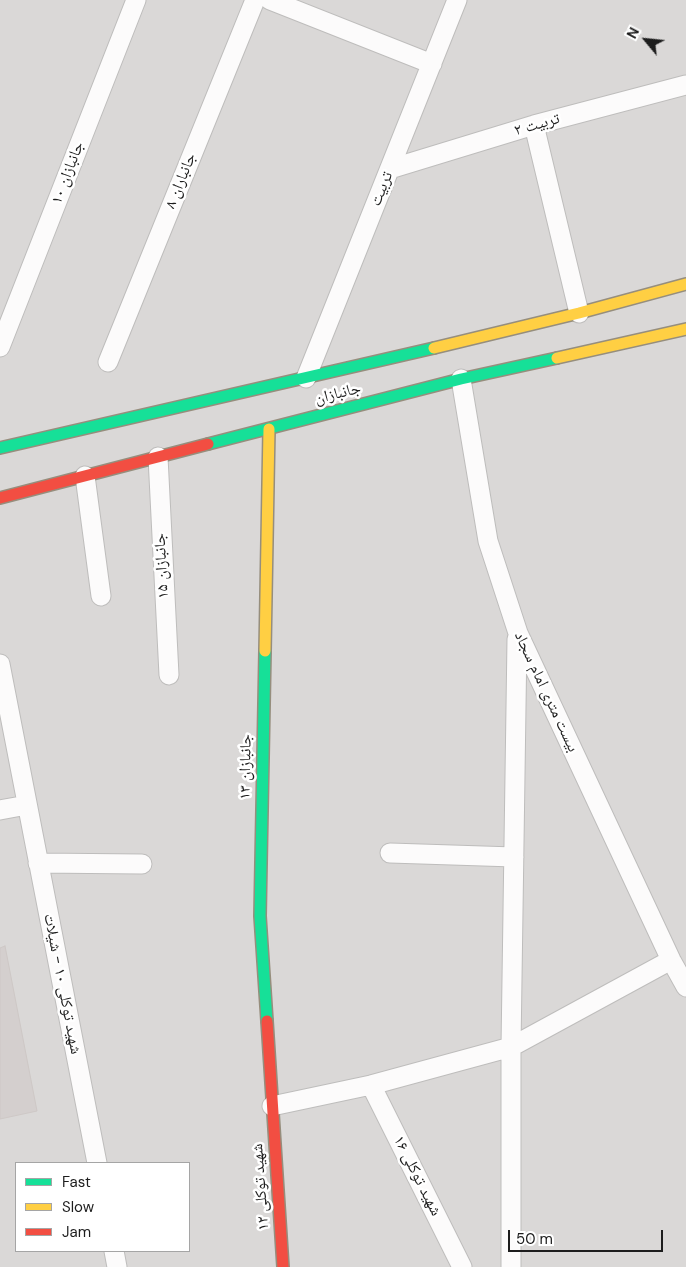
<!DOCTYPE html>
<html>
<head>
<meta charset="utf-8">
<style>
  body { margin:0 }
  #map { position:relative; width:686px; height:1267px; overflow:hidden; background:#ebe7e5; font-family:"DM Sans",sans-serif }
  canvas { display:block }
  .legend { position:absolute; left:15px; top:1162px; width:175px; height:90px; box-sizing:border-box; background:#fff; border:1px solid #a5a5a5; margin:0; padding:6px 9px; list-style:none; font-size:15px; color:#1d1d1d }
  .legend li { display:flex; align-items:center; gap:10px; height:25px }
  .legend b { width:25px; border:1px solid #a5a5a5 }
  .north { position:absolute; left:621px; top:15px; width:50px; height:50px; -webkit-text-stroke:4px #fff; paint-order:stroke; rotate:298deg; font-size:14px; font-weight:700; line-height:20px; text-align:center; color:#1d1d1d }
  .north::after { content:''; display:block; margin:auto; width:18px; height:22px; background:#1d1d1d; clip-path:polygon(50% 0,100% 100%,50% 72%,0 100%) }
  .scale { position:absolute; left:508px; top:1230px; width:155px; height:22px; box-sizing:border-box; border:2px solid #1d1d1d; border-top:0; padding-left:6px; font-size:15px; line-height:18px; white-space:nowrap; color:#1d1d1d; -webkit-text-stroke:4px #fff; paint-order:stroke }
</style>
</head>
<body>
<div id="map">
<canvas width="686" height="1267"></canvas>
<ul class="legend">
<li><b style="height:6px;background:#16e098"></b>Fast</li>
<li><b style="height:6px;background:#ffcf43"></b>Slow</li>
<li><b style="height:6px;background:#f24e42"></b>Jam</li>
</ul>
<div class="north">N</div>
<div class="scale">50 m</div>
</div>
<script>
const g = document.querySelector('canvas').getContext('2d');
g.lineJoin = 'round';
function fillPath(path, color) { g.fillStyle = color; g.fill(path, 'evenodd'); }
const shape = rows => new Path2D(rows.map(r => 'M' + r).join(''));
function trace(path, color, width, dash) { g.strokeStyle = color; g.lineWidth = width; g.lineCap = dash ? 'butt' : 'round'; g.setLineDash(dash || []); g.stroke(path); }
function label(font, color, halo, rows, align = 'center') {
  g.font = font + ' "DM Sans","Noto Naskh Arabic",sans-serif'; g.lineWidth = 5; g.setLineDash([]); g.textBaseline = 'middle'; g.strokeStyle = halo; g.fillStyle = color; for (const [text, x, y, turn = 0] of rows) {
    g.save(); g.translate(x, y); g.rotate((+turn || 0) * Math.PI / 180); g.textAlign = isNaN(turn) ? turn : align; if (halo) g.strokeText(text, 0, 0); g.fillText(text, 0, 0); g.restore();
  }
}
fillPath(shape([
  [0,0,686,0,686,1267,0,1267],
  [16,1163,189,1163,189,1251,16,1251]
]), '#dad8d7');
const building = shape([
  [5,946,37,1111,0,1119,0,948,5,946]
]);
fillPath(building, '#d4cfce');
trace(building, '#cec8c6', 1);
const street = shape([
  [270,0,432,64],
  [534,125,579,313],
  [390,169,534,125,686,85],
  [0,347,136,0],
  [108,362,255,0],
  [306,378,457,0],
  [461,379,488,541,518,633,671,960,686,987],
  [158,457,169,675],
  [85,476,101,596],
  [0,664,97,1163],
  [0,810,27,805],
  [390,853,514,857],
  [38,863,142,864],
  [371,1085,462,1267],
  [272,1106,371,1085,511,1047,671,960],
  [114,1251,117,1267],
  [511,1267,511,1047,517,639]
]);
const fast = shape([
  [208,444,461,379,557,358],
  [0,448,434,348],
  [265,651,260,916,267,1021]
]);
const slow = shape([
  [434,348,579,313,686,284],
  [557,358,686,329],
  [265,651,269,429]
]);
const jam = shape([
  [0,498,208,444],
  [267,1021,283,1267]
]);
trace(street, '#bebdbc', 21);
trace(fast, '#968e7d', 14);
trace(slow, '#968e7d', 14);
trace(jam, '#968e7d', 14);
trace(street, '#fcfbfb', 19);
trace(fast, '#16e098', 11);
trace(slow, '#ffcf43', 11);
trace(jam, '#f24e42', 11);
label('16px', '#1d1d1d', '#fff', [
  ["تربیت ۲",537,125,-16],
  ["جانبازان ۱۰",68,173,-69],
  ["جانباران ۸",181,181,-68],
  ["تربیت",382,189,-68],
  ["جانبازان",338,394,-14],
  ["جانبازان ۱۵",162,566,-93],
  ["بیست متری امام سجاد",546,692,65],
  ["جانبازان ۱۳",246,767,-89],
  ["شهید توکلی ۱۰ - شیلات",62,984,79],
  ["شهید توکلی ۱۶",417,1176,63],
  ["شهید توکلی ۱۲",261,1187,-94]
]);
</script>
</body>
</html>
